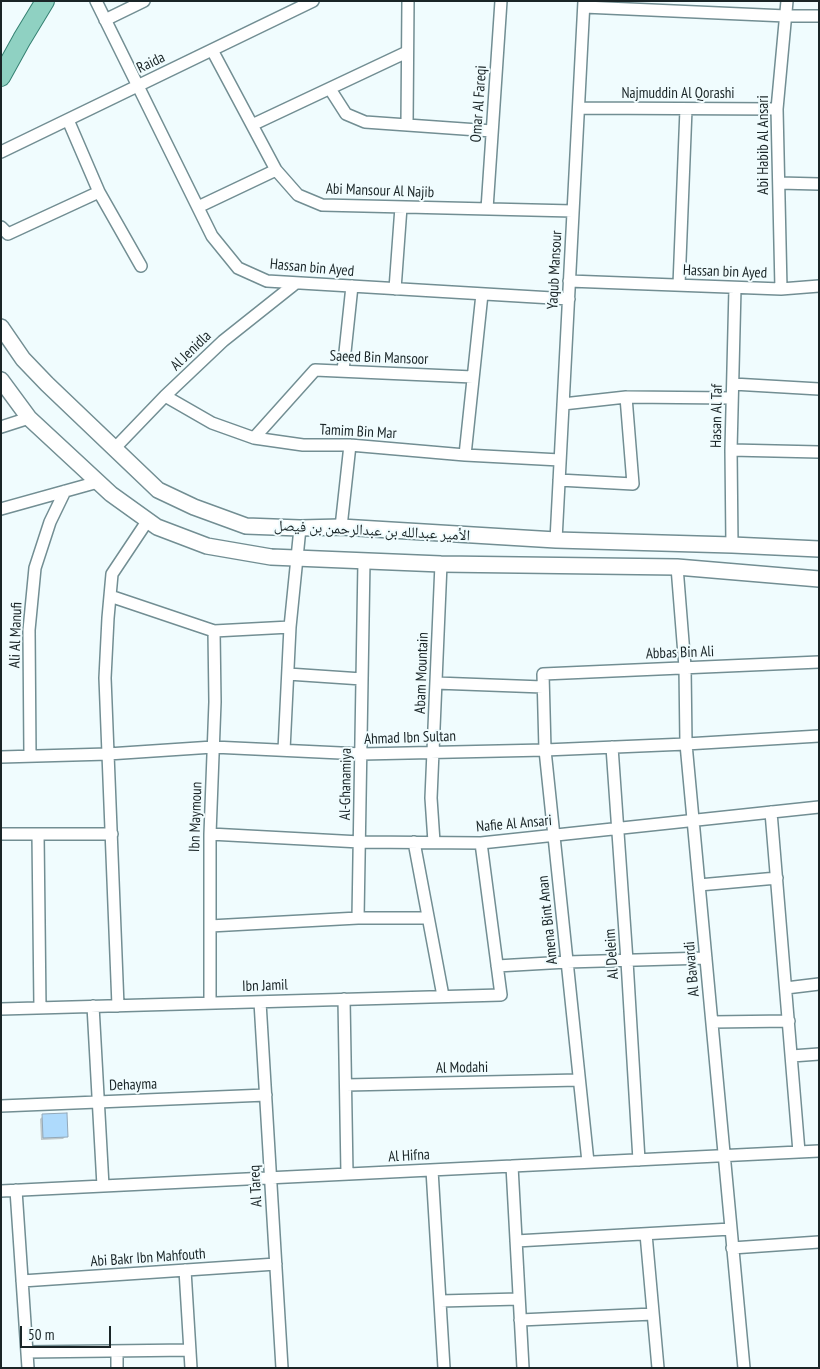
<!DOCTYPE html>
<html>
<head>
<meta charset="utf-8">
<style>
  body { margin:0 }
  #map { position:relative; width:820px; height:1369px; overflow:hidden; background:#f0fcfe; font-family:"PT Sans Narrow",sans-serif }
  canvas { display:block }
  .frame { position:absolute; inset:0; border:2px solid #1a2527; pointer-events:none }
  .scale { position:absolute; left:20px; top:1326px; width:91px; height:22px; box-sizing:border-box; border:2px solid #1a2527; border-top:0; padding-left:6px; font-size:15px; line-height:18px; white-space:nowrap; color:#1a2527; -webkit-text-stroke:4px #f0fcfe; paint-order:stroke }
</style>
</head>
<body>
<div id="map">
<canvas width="820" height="1369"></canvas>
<div class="frame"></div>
<div class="scale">50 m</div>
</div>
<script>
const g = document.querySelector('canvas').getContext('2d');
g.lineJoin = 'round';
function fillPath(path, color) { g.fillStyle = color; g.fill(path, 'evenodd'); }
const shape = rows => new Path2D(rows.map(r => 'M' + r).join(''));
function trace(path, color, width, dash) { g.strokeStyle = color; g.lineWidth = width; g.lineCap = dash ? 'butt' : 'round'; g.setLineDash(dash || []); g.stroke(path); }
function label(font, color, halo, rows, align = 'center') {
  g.font = font + ' "PT Sans Narrow","Noto Naskh Arabic",sans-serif'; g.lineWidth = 4; g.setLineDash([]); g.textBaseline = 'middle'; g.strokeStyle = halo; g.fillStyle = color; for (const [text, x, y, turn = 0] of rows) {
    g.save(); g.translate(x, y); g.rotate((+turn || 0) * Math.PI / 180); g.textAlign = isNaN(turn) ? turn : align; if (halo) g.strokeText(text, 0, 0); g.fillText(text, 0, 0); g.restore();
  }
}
fillPath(shape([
  [43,1116,66,1136,63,1139,41,1140,40,1119]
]), '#0003');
const building = shape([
  [67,1113,68,1137,43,1138,42,1114,67,1113]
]);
fillPath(building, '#aedafc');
trace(building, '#93a8b8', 1);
const street = shape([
  [96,1,212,236,238,268,267,281,569,299],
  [584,7,786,16,819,16],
  [105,20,144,1],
  [212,50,276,170,298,195,322,205,573,211],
  [330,89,346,114,365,122,492,131],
  [579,108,777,109],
  [68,120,99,192,141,266],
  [407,124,408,1],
  [252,125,407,52],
  [1,152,313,1],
  [779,183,819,184],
  [198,207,276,170],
  [487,209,501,1],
  [1,227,8,234,99,192],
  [569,281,781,289,819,286],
  [679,285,686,109],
  [395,289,401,207],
  [781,289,777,109,787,1],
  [343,371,352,286],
  [733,384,819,389],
  [165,396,212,423,254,438,303,445,350,445,465,455,560,460],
  [626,397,732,398],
  [1,427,29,418],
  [254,438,315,370,473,377],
  [114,449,165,396,223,341,296,283],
  [731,450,819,452],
  [465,455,482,294],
  [559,480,633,484,626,397,563,404],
  [1,509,98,482],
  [341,527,350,445],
  [556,540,584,1],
  [732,545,731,450,735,288],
  [677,567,685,667,686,744,744,1368],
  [110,596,214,631,290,627],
  [288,674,362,679],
  [436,683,543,687],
  [612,747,627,961,639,1160],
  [284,750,290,627,300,528],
  [30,756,29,630,35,568,50,522,65,491],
  [1,757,108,754,213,747,362,754,545,750,686,744,819,736],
  [771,812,799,1152],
  [1,834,112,834],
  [38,834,40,1008],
  [210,834,360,842,481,843,819,807],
  [414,842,443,996],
  [434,842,431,798,441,564],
  [699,885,777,878],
  [358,918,364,561],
  [210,926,358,918,428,918],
  [497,966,567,962,706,958],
  [786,988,819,984],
  [344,999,347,1174],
  [260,1002,282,1368],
  [210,1003,210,834,215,702,214,631],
  [93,1006,103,1186],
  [118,1006,105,678,108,618,112,574,148,520],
  [1,1009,501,995,481,843],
  [712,1022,789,1021],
  [792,1056,819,1054],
  [346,1085,579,1080],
  [1,1106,266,1095],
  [588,1162,545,750,543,674,819,662],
  [512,1166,523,1368],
  [432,1170,444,1368],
  [16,1190,28,1368],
  [1,1191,819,1151],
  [646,1234,658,1368],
  [516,1241,731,1229],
  [732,1248,819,1242],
  [185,1270,191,1368],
  [22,1281,276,1264],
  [440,1301,519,1299],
  [520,1320,653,1314],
  [27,1352,190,1350],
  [117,1368,117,1351]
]);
const secondary = shape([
  [1,327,23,359,47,384,158,490,194,507,246,526,300,528,341,527,556,540,732,545,819,549],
  [1,380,29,418,111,494,157,527,207,546,271,557,441,564,677,567,819,579]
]);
const primary = shape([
  [1,77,22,39,45,1]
]);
trace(street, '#728e93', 14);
trace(secondary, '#728e93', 18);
trace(primary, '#358172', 20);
trace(street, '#fff', 11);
trace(secondary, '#fff', 15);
trace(primary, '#8fd1c2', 18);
label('15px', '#1a2527', '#f0fcfe', [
  ["Raida",151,63,-26],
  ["Najmuddin Al Qorashi",678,94],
  ["Omar Al Fareqi",479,104,-86],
  ["Abi Habib Al Ansari",764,145,-90],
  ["Abi Mansour Al Najib",380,191,2],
  ["Hassan bin Ayed",312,268,5],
  ["Yaqub Mansour",555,270,-87],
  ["Hassan bin Ayed",725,272,2],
  ["Al Jenidla",191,351,-44],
  ["Saeed Bin Mansoor",379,358,2],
  ["Hasan Al Taf",717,416,-89],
  ["Tamim Bin Mar",358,432,3],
  ["الأمير عبدالله بن عبدالرحمن بن فيصل",372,531,3],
  ["Ali Al Manufi",16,635,-88],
  ["Abbas Bin Ali",680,653,-2],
  ["Abam Mountain",422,673,-88],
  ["Ahmad Ibn Sultan",410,738,-2],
  ["Al-Ghanamiya",346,784,-89],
  ["Ibn Maymoun",196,817,-88],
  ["Nafie Al Ansari",514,824,-5],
  ["Amena Bint Anan",548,920,-96],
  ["Al Deleim",612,954,-94],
  ["Al Bawardi",692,969,-95],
  ["Ibn Jamil",265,986,-2],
  ["Al Modahi",462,1068,-1],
  ["Dehayma",133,1085,-2],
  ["Al Hifna",409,1156,-3],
  ["Al Tareq",256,1186,-93],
  ["Abi Bakr Ibn Mahfouth",148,1258,-4]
]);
</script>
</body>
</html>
